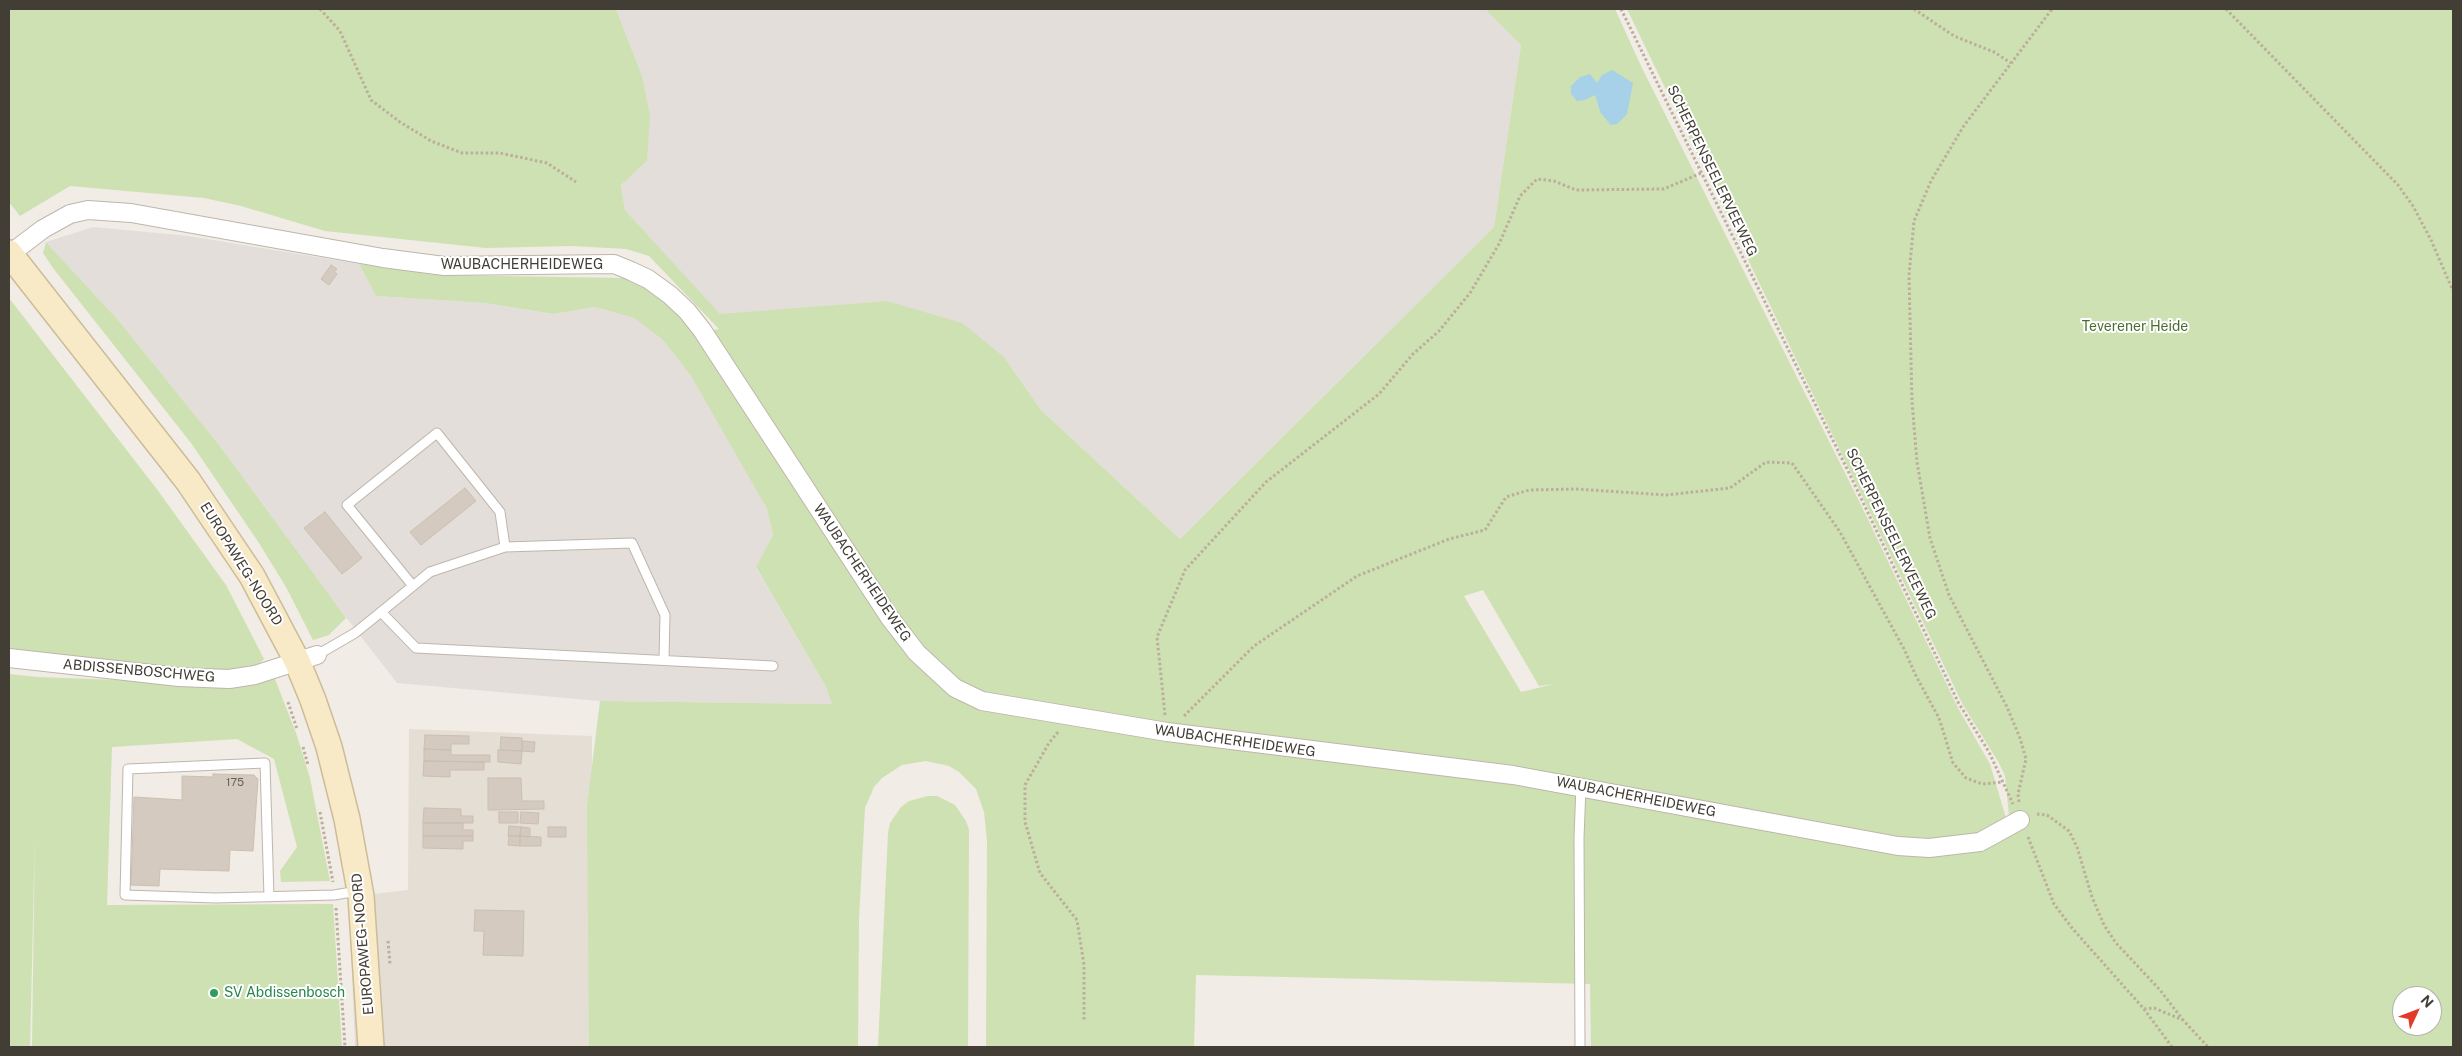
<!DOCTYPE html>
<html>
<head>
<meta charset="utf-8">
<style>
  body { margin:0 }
  #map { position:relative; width:2462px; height:1056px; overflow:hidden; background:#f1ece5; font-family:"Public Sans",sans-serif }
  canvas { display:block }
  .frame { position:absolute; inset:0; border:10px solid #423d35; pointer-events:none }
  .north { position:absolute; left:2392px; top:986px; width:50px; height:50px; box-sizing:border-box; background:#fff; border:1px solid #b3b1ae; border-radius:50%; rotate:47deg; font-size:14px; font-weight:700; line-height:20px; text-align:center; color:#423d35 }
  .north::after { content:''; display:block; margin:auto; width:18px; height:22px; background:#e33b2a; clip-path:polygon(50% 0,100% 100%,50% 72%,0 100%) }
</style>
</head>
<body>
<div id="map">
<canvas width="2462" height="1056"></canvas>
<div class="frame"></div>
<div class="north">N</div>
</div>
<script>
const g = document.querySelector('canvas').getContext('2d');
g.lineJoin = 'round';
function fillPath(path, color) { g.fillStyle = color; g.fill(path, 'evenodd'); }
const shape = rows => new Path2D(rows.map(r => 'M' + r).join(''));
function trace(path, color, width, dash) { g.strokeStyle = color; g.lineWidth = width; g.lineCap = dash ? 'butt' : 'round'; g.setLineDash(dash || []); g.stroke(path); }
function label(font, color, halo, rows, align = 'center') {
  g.font = font + ' "Public Sans",sans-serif'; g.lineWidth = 4; g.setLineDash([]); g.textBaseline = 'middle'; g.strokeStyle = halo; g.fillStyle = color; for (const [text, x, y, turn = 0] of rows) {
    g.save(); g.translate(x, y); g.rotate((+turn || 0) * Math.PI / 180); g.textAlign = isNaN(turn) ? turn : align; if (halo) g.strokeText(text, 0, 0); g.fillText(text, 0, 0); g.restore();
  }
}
fillPath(shape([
  [409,729,592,736,592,1047,355,1047,349,897,408,890]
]), '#e4ded4');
fillPath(shape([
  [616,9,1485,9,1521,45,1494,227,1180,539,1041,410,1004,357,887,301,720,315,625,210,621,185,647,161,642,76],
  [93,227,189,236,359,264,376,296,485,303,552,314,595,307,634,318,663,340,691,376,767,509,773,535,756,568,826,687,832,704,600,701,397,683,306,566,219,445,119,321,46,242]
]), '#e3deda');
fillPath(shape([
  [9,9,616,9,642,76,650,116,647,161,621,185,625,210,720,314,887,301,962,323,1004,357,1041,410,1180,539,1494,227,1521,45,1485,9,1615,9,1641,66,1862,507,1958,708,1990,764,2011,835,2005,776,1999,763,1963,705,1627,9,2453,9,2453,1047,1591,1047,1590,984,1196,975,1194,1047,986,1047,987,841,984,812,976,789,959,772,949,766,926,761,902,765,882,778,874,787,865,808,859,919,858,1047,589,1047,587,807,600,701,832,704,826,687,756,567,773,535,767,509,691,376,663,340,634,318,595,307,553,314,485,303,376,296,359,264,436,275,625,278,644,284,678,313,693,334,719,329,649,256,626,249,572,246,486,248,325,231,241,206,204,198,70,186,20,216,9,202],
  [1632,83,1630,88,1600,112,1595,94],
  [1483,590,1539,686,1554,684,1521,692,1464,596],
  [2402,996,2432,996,2432,1026,2402,1026],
  [46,242,119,321,219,445,346,618,329,635,313,640,286,587,257,540,191,443,53,268,43,253],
  [9,298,156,488,226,585,264,659,255,668,227,675,9,652],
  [9,674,38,677,144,681,273,674,296,733,310,778,330,881,281,882,280,871,297,847,274,759,237,739,112,747,107,905,333,904,342,1047,32,1047,35,834,30,1047,9,1047],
  [928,796,937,796,955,805,966,821,969,830,968,1047,878,1047,888,833,890,823,901,807,909,801]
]), '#cee1b2');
fillPath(shape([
  [1612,70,1633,83,1627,114,1617,124,1611,125,1600,112,1595,95,1585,100,1577,101,1571,94,1571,86,1580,77,1590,74,1597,83,1602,75]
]), '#a7d1e8');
const building = shape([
  [331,265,337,269,334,272,337,274,329,285,321,279,331,265],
  [465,488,476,501,421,545,410,532,465,488],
  [325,512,362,558,342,574,304,528,325,512],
  [425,735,469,736,469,744,451,744,451,750,424,749,425,735],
  [501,737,522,738,522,751,500,750,501,737],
  [522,741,535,742,534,752,522,751,522,741],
  [424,749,451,750,451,755,490,755,490,762,424,761,424,749],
  [498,750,522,751,521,764,498,762,498,750],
  [424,761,484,762,484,770,450,770,450,777,423,776,424,761],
  [213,774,254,775,258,779,253,851,230,850,229,871,160,869,159,886,131,885,134,797,182,800,182,776,213,777,213,774],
  [488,778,521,778,522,801,544,801,544,809,488,810,488,778],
  [424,808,461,809,461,816,473,816,473,823,423,823,424,808],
  [499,812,518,812,518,823,499,823,499,812],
  [521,812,539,813,538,824,520,823,521,812],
  [423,823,463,823,463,830,473,830,473,836,423,836,423,823],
  [509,826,521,827,520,836,508,836,509,826],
  [521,827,530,828,530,837,520,836,521,827],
  [548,827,566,827,566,837,548,837,548,827],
  [423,836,473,836,473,841,463,841,463,849,423,848,423,836],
  [509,836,520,836,520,846,508,845,509,836],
  [520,836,541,837,541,846,520,846,520,836],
  [475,910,524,911,523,956,483,955,484,931,474,931,475,910]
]);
fillPath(building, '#d4cabf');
trace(building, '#cbbfb0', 1);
const lane = shape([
  [413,586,347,505,437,433,500,512,505,547],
  [381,612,430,572,505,547,632,543,665,615,664,660],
  [317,655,355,633,381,612,416,648,773,666],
  [269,897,265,763,128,769,125,895,216,898,334,895,358,891],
  [1580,1047,1579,838,1581,786]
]);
const street = shape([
  [10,254,43,229,70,214,88,210,131,213,383,258,444,266,614,264,631,271,648,279,670,295,687,311,702,330,890,618,917,653,955,688,982,701,1167,732,1513,775,1898,846,1929,848,1980,842,2020,820],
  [9,658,179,677,229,679,255,675,317,655]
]);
const secondary = shape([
  [9,253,188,481,252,576,297,661,313,700,329,747,347,819,361,896,371,1047]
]);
trace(lane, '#beb6ac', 11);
trace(street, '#beb6ac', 20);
trace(secondary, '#ccbc99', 28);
trace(shape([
  [320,9,340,31,371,100,400,122,431,141,462,153,500,153,547,163,576,182],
  [1621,9,1851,477,1958,702,1989,752,2013,804],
  [1914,9,1954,36,1994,52,2011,63],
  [2226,9,2398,185,2413,206,2431,240,2453,291],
  [288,702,297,729],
  [1165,715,1157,637,1185,570,1266,482,1379,394,1413,354,1439,331,1470,293,1499,244,1520,196,1537,179,1554,181,1576,190,1664,189,1701,173],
  [1184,716,1254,646,1357,576,1449,539,1485,530,1506,497,1529,490,1576,489,1666,495,1730,488,1766,462,1792,463,1840,532,1904,649,1916,676,1939,718,1953,763,1966,778,1982,784,2002,782],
  [1058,732,1049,743,1025,785,1025,822,1040,873,1077,920,1084,965,1084,1021],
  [303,747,308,765],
  [2019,802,2018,794,2026,759,2020,738,2007,707,1949,595,1930,538,1917,462,1912,402,1909,275,1914,221,1931,181,1963,127,2052,9],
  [320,812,333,882],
  [2037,814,2047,815,2069,831,2077,847,2092,897,2104,925,2116,943,2160,990,2183,1020],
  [2028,837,2054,904,2072,928,2144,1009,2172,1047],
  [336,908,345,1047],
  [388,941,390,964],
  [2144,1009,2154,1008,2183,1020,2208,1047]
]), '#bbae9c', 3, [2.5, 2.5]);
trace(lane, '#fff', 9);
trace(street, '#fff', 18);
trace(secondary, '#f8eac7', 25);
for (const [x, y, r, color] of [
  [214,993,5,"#2e9e5b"]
]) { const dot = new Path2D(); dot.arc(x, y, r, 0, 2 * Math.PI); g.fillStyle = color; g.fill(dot); trace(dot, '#fff', 2); }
label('11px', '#666058', null, [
  ["175",235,783]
]);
label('14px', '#423d35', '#fff', [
  ["SCHERPENSEELERVEEWEG",1712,171,64],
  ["WAUBACHERHEIDEWEG",522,265],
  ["SCHERPENSEELERVEEWEG",1891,534,64],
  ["EUROPAWEG-NOORD",241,564,58],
  ["WAUBACHERHEIDEWEG",862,573,56],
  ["ABDISSENBOSCHWEG",139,671,5],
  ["WAUBACHERHEIDEWEG",1235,741,8],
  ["WAUBACHERHEIDEWEG",1636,797,11],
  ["EUROPAWEG-NOORD",363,944,-95]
]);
label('14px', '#4a6d2f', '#fff', [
  ["Teverener Heide",2135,327]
]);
label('14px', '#27864d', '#fff', [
  ["SV Abdissenbosch",224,993]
], 'left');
</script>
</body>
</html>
